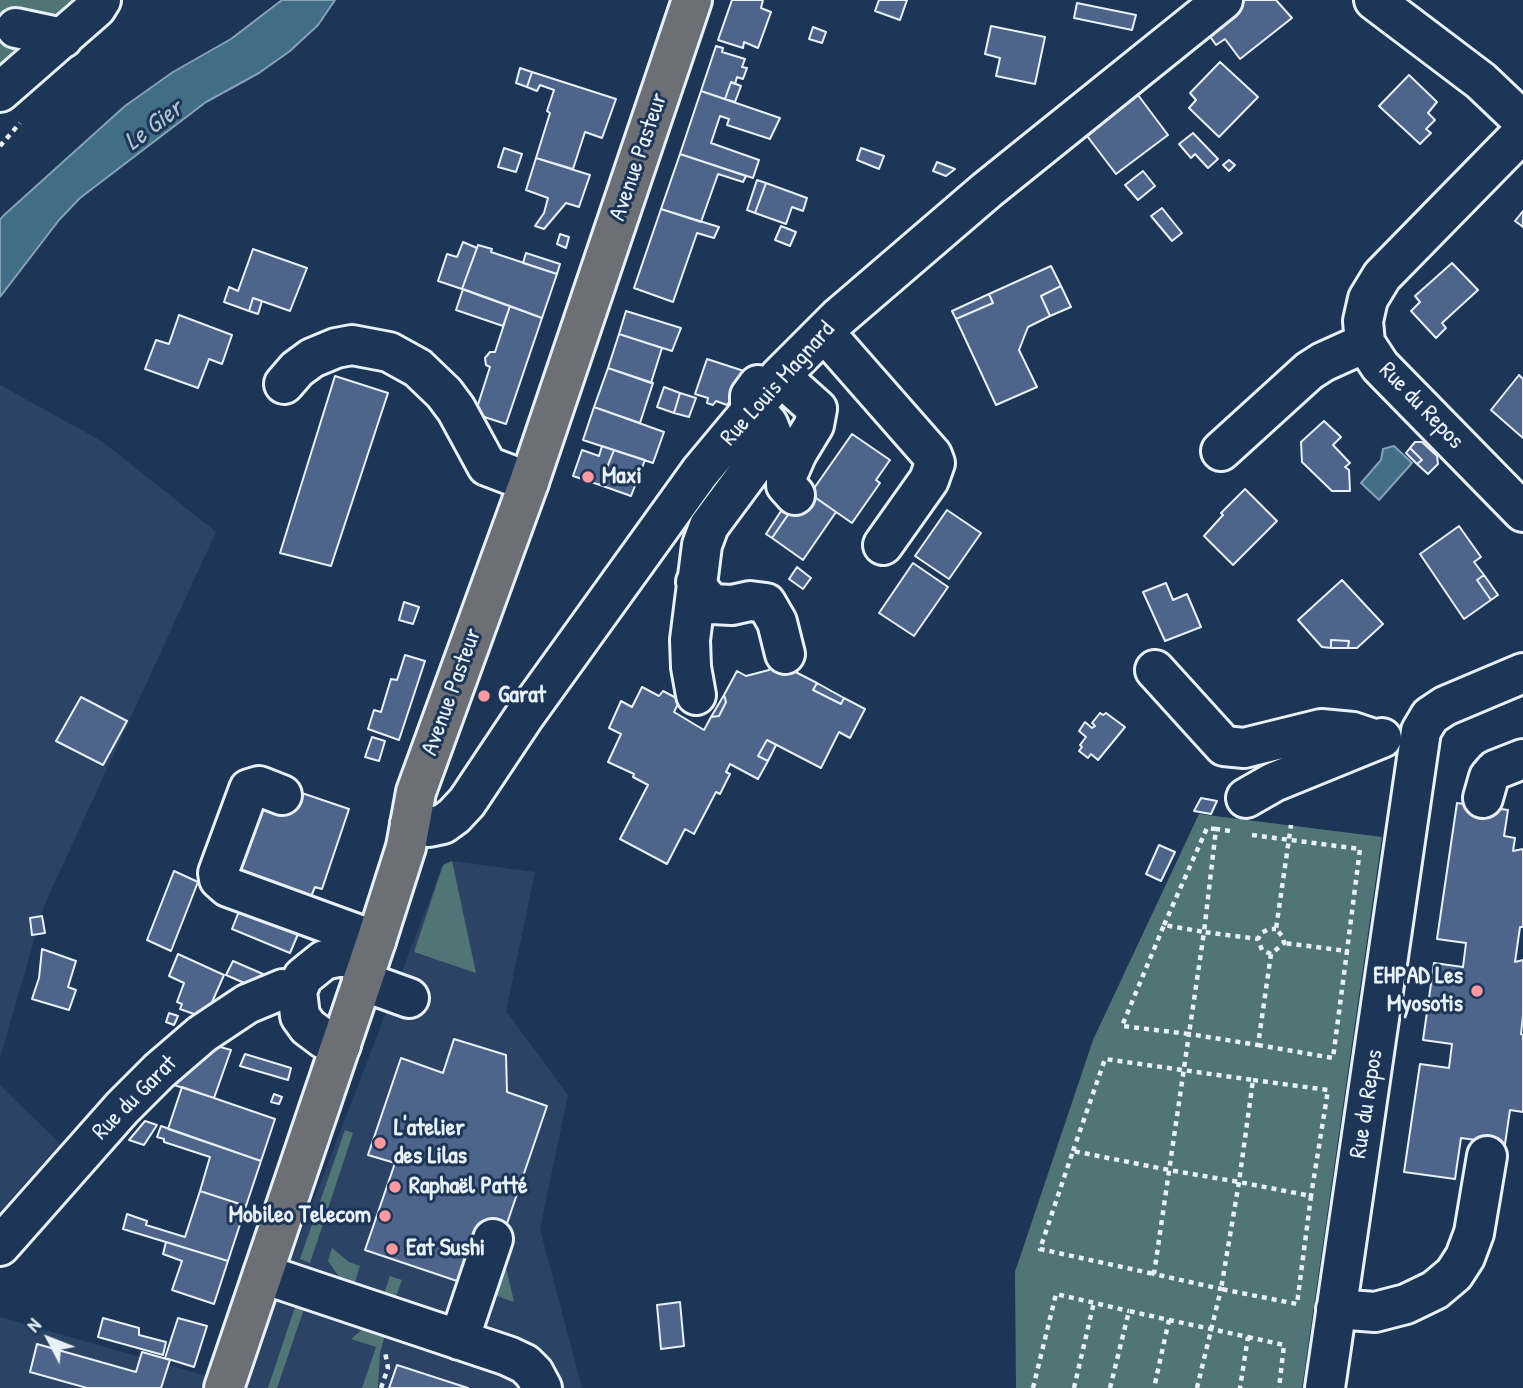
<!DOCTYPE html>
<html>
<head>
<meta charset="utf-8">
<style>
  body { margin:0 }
  #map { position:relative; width:1523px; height:1388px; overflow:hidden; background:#1d3557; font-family:"Patrick Hand",sans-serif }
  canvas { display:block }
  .north { position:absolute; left:14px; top:1304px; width:70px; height:70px; -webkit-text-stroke:5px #1d3557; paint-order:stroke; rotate:312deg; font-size:19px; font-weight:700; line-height:28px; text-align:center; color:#e8f1f8 }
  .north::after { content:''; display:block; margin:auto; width:24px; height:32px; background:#e8f1f8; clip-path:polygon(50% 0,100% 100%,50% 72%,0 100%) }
</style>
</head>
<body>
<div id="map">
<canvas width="1523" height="1388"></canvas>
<div class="north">N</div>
</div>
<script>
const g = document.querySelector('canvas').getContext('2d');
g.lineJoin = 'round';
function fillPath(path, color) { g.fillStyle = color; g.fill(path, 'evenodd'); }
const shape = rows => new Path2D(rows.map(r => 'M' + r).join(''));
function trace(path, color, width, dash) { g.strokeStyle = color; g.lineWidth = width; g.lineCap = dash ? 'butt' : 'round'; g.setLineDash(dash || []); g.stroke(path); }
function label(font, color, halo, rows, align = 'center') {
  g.font = font + ' "Patrick Hand",sans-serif'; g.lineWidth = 6; g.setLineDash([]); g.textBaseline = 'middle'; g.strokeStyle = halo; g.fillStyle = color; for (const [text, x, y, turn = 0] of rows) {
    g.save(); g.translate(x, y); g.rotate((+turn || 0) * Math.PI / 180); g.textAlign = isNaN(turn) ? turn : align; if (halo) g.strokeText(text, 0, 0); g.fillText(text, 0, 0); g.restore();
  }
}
fillPath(shape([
  [0,385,103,442,216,532,44,906,0,1058],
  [452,861,535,872,506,1011,568,1095,540,1229,582,1388,0,1388,0,1317,242,1386,443,865],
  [0,1085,60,1144,0,1211]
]), '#2c4366');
fillPath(shape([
  [0,0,118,0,101,33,9,100,0,109],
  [1199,814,1382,837,1302,1388,1016,1388,1015,1272,1093,1040],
  [452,861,476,973,414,952,443,865],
  [345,1130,353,1133,310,1263,300,1259],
  [332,1248,349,1262,360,1266,354,1285,384,1294,390,1276,402,1280,394,1302,345,1285,328,1261],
  [504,1259,514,1302,491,1294],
  [297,1301,327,1313,327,1316,304,1309,277,1388,268,1388],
  [366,1326,386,1331,380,1353,378,1388,362,1388,376,1347,351,1339]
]), '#517576');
const water = shape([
  [282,0,335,0,318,25,290,51,259,73,206,102,80,198,59,220,0,297,0,220,3,216,125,106,173,72,231,39,282,0],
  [1394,446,1412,463,1379,500,1361,483,1381,460,1383,449,1394,446]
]);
fillPath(water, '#416d86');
trace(water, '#84a2b4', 2);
const building = shape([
  [732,0,763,0,761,8,771,12,758,48,744,42,743,48,718,40,732,0],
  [879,0,907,0,900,20,875,11,879,0],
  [1244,0,1276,0,1292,18,1240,59,1225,39,1216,45,1209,35,1213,25,1244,0],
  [1077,3,1136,15,1132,30,1074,18,1077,3],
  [991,26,1045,37,1035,84,996,76,1000,58,985,54,991,26],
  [813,27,826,32,822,43,809,39,813,27],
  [716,46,723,48,722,52,745,59,742,67,747,68,743,79,737,77,735,84,731,82,725,99,701,91,716,46],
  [1220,62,1258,97,1219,137,1189,108,1196,100,1190,93,1220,62],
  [520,68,532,72,527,87,516,83,520,68],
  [532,72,616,99,602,138,585,132,573,169,536,158,550,113,547,111,554,90,540,85,537,91,527,87,532,72],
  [1409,75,1437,102,1428,113,1435,120,1426,129,1431,133,1420,144,1379,106,1409,75],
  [731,82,741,86,735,102,725,99,731,82],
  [701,91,780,118,770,139,727,125,729,119,720,116,711,143,759,160,753,178,680,154,701,91],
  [1135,91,1168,135,1116,174,1084,132,1135,91],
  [1193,133,1218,159,1208,168,1195,154,1191,158,1179,144,1193,133],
  [504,148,522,154,516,172,498,167,504,148],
  [861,148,884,156,879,169,857,160,861,148],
  [680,154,746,176,743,182,718,174,701,222,661,209,680,154],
  [536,158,590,175,579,207,566,203,544,229,535,226,544,213,548,198,526,190,536,158],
  [1229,160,1235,165,1229,171,1223,165,1229,160],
  [937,162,955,169,946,176,933,171,937,162],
  [1143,171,1155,186,1138,200,1125,185,1143,171],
  [757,180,766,183,755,213,747,210,757,180],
  [766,183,807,198,803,211,792,207,786,224,755,213,766,183],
  [1162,208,1182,233,1172,241,1151,216,1162,208],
  [661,209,719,227,714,238,697,233,673,302,634,288,661,209],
  [1523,211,1523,227,1515,221,1523,211],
  [781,226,796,232,790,246,775,240,781,226],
  [560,234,569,237,566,248,557,244,560,234],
  [463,242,477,248,462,289,438,281,447,254,457,257,463,242],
  [478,245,492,249,491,252,557,274,542,318,462,289,478,245],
  [253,249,307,268,290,311,253,298,249,311,224,302,229,287,238,291,253,249],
  [526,253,560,264,557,274,523,263,526,253],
  [1452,263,1478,290,1442,323,1446,328,1436,338,1411,311,1420,302,1415,296,1452,263],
  [1051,266,1061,286,1041,296,1050,316,1028,327,1019,350,1037,387,996,405,956,319,993,303,989,294,1051,266],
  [1061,286,1071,307,1050,316,1041,296,1061,286],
  [463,289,510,306,503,326,456,310,463,289],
  [989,294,993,303,956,319,952,311,989,294],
  [253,298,262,301,258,314,249,311,253,298],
  [510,306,542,318,506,424,475,414,490,367,486,365,485,358,490,352,495,352,510,306],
  [626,311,681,328,672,351,619,334,626,311],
  [179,315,232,335,222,364,209,359,198,388,145,369,156,340,169,344,179,315],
  [619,334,662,348,651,383,608,368,619,334],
  [707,359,750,373,727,405,716,401,713,405,707,403,708,398,695,394,707,359],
  [608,368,653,383,640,423,594,407,608,368],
  [1519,375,1523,379,1523,438,1491,410,1519,375],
  [335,376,388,393,331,566,280,553,335,376],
  [664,387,680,393,674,413,657,407,664,387],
  [680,393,696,398,689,417,674,413,680,393],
  [594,407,664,432,653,463,583,440,594,407],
  [1324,421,1341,437,1333,445,1350,463,1345,467,1349,470,1350,491,1332,491,1302,462,1301,442,1324,421],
  [852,434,890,460,876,480,880,483,852,523,810,494,852,434],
  [1415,442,1422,442,1437,456,1438,464,1428,474,1417,464,1422,460,1410,448,1415,442],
  [602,446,614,450,600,485,573,476,582,450,599,456,602,446],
  [1410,448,1422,460,1417,464,1406,453,1410,448],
  [614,450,645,460,631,496,600,485,614,450],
  [1245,489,1277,521,1233,565,1204,536,1223,515,1221,513,1245,489],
  [805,490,836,512,803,560,772,538,805,490],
  [783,508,790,512,772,538,766,534,783,508],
  [947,510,981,533,949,579,915,556,947,510],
  [1459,526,1481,557,1474,562,1484,575,1477,580,1491,600,1464,619,1420,554,1459,526],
  [913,563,948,587,914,636,879,613,913,563],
  [797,567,811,578,803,589,789,579,797,567],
  [1484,575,1498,595,1491,600,1477,580,1484,575],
  [1342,580,1383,624,1357,648,1348,648,1349,641,1331,640,1331,648,1322,647,1298,620,1342,580],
  [1166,583,1173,600,1187,594,1201,627,1165,641,1143,592,1166,583],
  [404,602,419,607,413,624,399,620,404,602],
  [1331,640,1349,641,1348,648,1331,648,1331,640],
  [405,655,425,661,399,740,368,729,374,710,381,712,391,679,397,680,405,655],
  [774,661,817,683,813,690,841,704,844,698,865,709,850,738,839,732,821,768,767,740,758,756,768,761,758,779,730,764,726,772,730,774,720,794,716,792,694,834,685,829,667,864,620,839,648,785,633,777,634,774,608,762,621,734,609,728,621,701,632,707,642,687,659,696,663,691,680,700,674,712,704,730,711,717,719,716,726,702,724,695,737,671,746,676,769,670,774,661],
  [817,683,844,698,841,704,813,690,817,683],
  [724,695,726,702,719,716,711,717,724,695],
  [81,697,127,721,103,765,56,741,81,697],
  [1100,713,1103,715,1106,713,1125,727,1098,760,1091,754,1088,758,1079,751,1082,747,1080,745,1086,737,1079,731,1085,722,1092,728,1095,726,1092,723,1100,713],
  [372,737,385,741,379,761,365,757,372,737],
  [767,740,776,745,768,761,758,756,767,740],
  [290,789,349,809,322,889,315,887,307,906,231,880,260,797,290,789],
  [1201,798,1217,801,1211,814,1194,811,1201,798],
  [1457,803,1508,810,1504,836,1515,838,1513,851,1523,849,1523,927,1520,927,1515,962,1523,960,1523,1015,1521,1034,1523,1035,1523,1112,1510,1110,1505,1144,1461,1138,1455,1179,1404,1172,1420,1064,1449,1068,1452,1044,1423,1040,1434,963,1463,967,1466,943,1437,939,1457,803],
  [1159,845,1175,852,1161,881,1146,874,1159,845],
  [174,871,198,882,171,951,147,940,174,871],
  [243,901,301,927,290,953,232,929,243,901],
  [42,916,45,933,32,935,30,918,42,916],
  [42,949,76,961,68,987,76,990,69,1010,32,999,39,978,42,949],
  [178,954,224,975,205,1018,180,1009,182,1004,177,1002,184,983,169,976,178,954],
  [233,961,263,974,249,985,226,975,233,961],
  [169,1013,178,1016,174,1025,166,1022,169,1013],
  [454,1039,506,1055,507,1092,547,1106,501,1241,463,1283,365,1250,395,1163,368,1155,401,1058,443,1073,454,1039],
  [206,1043,231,1050,214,1098,171,1084,206,1043],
  [245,1054,291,1068,288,1080,240,1066,245,1054],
  [182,1087,275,1119,261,1161,168,1129,182,1087],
  [274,1094,282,1097,279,1104,271,1102,274,1094],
  [145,1121,157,1125,144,1145,129,1140,145,1121],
  [161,1126,261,1161,246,1206,200,1191,210,1157,164,1142,164,1139,157,1137,161,1126],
  [200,1191,246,1206,228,1261,123,1229,127,1214,147,1221,146,1225,185,1237,200,1191],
  [166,1242,228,1261,214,1304,172,1290,182,1261,163,1254,166,1242],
  [680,1302,684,1346,661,1349,657,1305,680,1302],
  [103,1318,139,1328,139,1335,166,1342,163,1355,98,1337,103,1318],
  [178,1318,207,1326,194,1367,165,1358,178,1318],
  [37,1344,136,1372,142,1352,170,1360,161,1388,87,1388,30,1372,37,1344],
  [397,1365,468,1388,389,1388,397,1365]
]);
fillPath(building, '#4f648a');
trace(building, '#e8f1f8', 2);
const minor = shape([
  [1374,0,1481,81,1523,121],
  [16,28,63,38],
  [0,92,96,8,101,0],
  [1523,132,1382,276,1368,299,1363,321,1365,343,1380,366,1523,512],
  [824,332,932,455,935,463,929,480,883,545],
  [780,376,817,409,814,425,797,453,786,478,786,485,795,495],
  [284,384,297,369,312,358,336,348,352,345,389,352,418,368,444,393,456,409,487,466,529,482],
  [1221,451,1309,371,1323,362,1365,343],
  [696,582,702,593,712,604,732,605,750,601,766,603,777,622,785,654],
  [1155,670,1224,746,1244,748,1321,729,1353,732,1377,740],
  [696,695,691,667,690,640,702,545,709,526,769,445,772,434,768,424,750,403,750,396,758,385],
  [282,795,259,786,249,789,218,873,219,879,228,887,376,941],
  [1246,798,1274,782,1382,738],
  [1483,798,1489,777,1495,770,1523,759],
  [410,824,429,827,443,824,454,816,467,802,523,718,700,472,780,376,838,318,987,190,1223,0],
  [362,981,409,998],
  [341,1045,324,1039,308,1027,300,1016,297,991,303,977,324,960,338,957,354,957,369,960],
  [0,1246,122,1108,159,1071,202,1034,247,1004,283,989,297,991],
  [263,1274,508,1356,525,1364,534,1373,542,1388],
  [1336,1309,1375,1312,1406,1304,1435,1290,1454,1274,1465,1257,1474,1233,1487,1156],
  [459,1340,493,1239],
  [1325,1388,1421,731,1430,716,1445,706,1523,673]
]);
const major = shape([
  [224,1388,376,941,406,847,416,792,529,482,692,0]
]);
trace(minor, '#e8f1f8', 44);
trace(major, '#e8f1f8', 44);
trace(shape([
  [0,146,20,123],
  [1230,831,1216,829,1204,932,1164,925,1122,1026,1189,1034,1204,932,1258,939],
  [1252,835,1360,849,1347,951],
  [1164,925,1207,828,1216,829],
  [1271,954,1262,950,1258,939,1261,933,1269,929,1276,929],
  [1258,1045,1333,1058,1347,951,1284,943],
  [1253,1080,1328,1090,1311,1196,1313,1196],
  [1073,1151,1105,1059,1253,1080,1239,1182,1221,1289,1297,1304,1311,1196,1239,1182,1169,1170,1073,1151,1040,1249,1154,1274],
  [1169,1320,1248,1337,1240,1388],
  [1248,1337,1284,1345,1279,1388],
  [381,1388,388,1368,385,1352],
  [1033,1388,1056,1294,1129,1311],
  [1074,1388,1094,1302],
  [1110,1388,1129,1311,1169,1320,1154,1388],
  [1197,1388,1221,1289,1154,1274,1189,1034,1258,1045,1271,954,1284,943,1283,937,1276,929,1291,825]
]), '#e8f1f8', 4.5, [5, 5]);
trace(minor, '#1d3557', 38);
trace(major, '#6c6f75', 38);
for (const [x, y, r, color] of [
  [588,477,7,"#ff9aa2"],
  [484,696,7,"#ff9aa2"],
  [1477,991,7,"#ff9aa2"],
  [380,1143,7,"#ff9aa2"],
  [395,1187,7,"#ff9aa2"],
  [385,1216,7,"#ff9aa2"],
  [392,1249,7,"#ff9aa2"]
]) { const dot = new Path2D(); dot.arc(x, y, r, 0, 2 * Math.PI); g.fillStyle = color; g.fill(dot); trace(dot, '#1d3557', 2.5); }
label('24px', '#e8f1f8', '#1d3557', [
  ["Avenue Pasteur",639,157,-71],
  ["Rue Louis Magnard",778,384,-48],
  ["Rue du Repos",1421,406,46],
  ["Avenue Pasteur",452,692,-70],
  ["Rue du Garat",135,1098,-45],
  ["Rue du Repos",1367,1104,-81]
]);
label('bold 24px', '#e8f1f8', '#1d3557', [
  ["Maxi",602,477],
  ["Garat",498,696],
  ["EHPAD Les",1463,977,"right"],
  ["Myosotis",1463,1005,"right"],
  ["L'atelier",394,1129],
  ["des Lilas",394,1157],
  ["Raphaël Patté",409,1187],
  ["Mobileo Telecom",371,1216,"right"],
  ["Eat Sushi",406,1249]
], 'left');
label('italic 26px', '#aec3d0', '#1d3557', [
  ["Le Gier",154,126,-37]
]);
</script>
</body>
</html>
